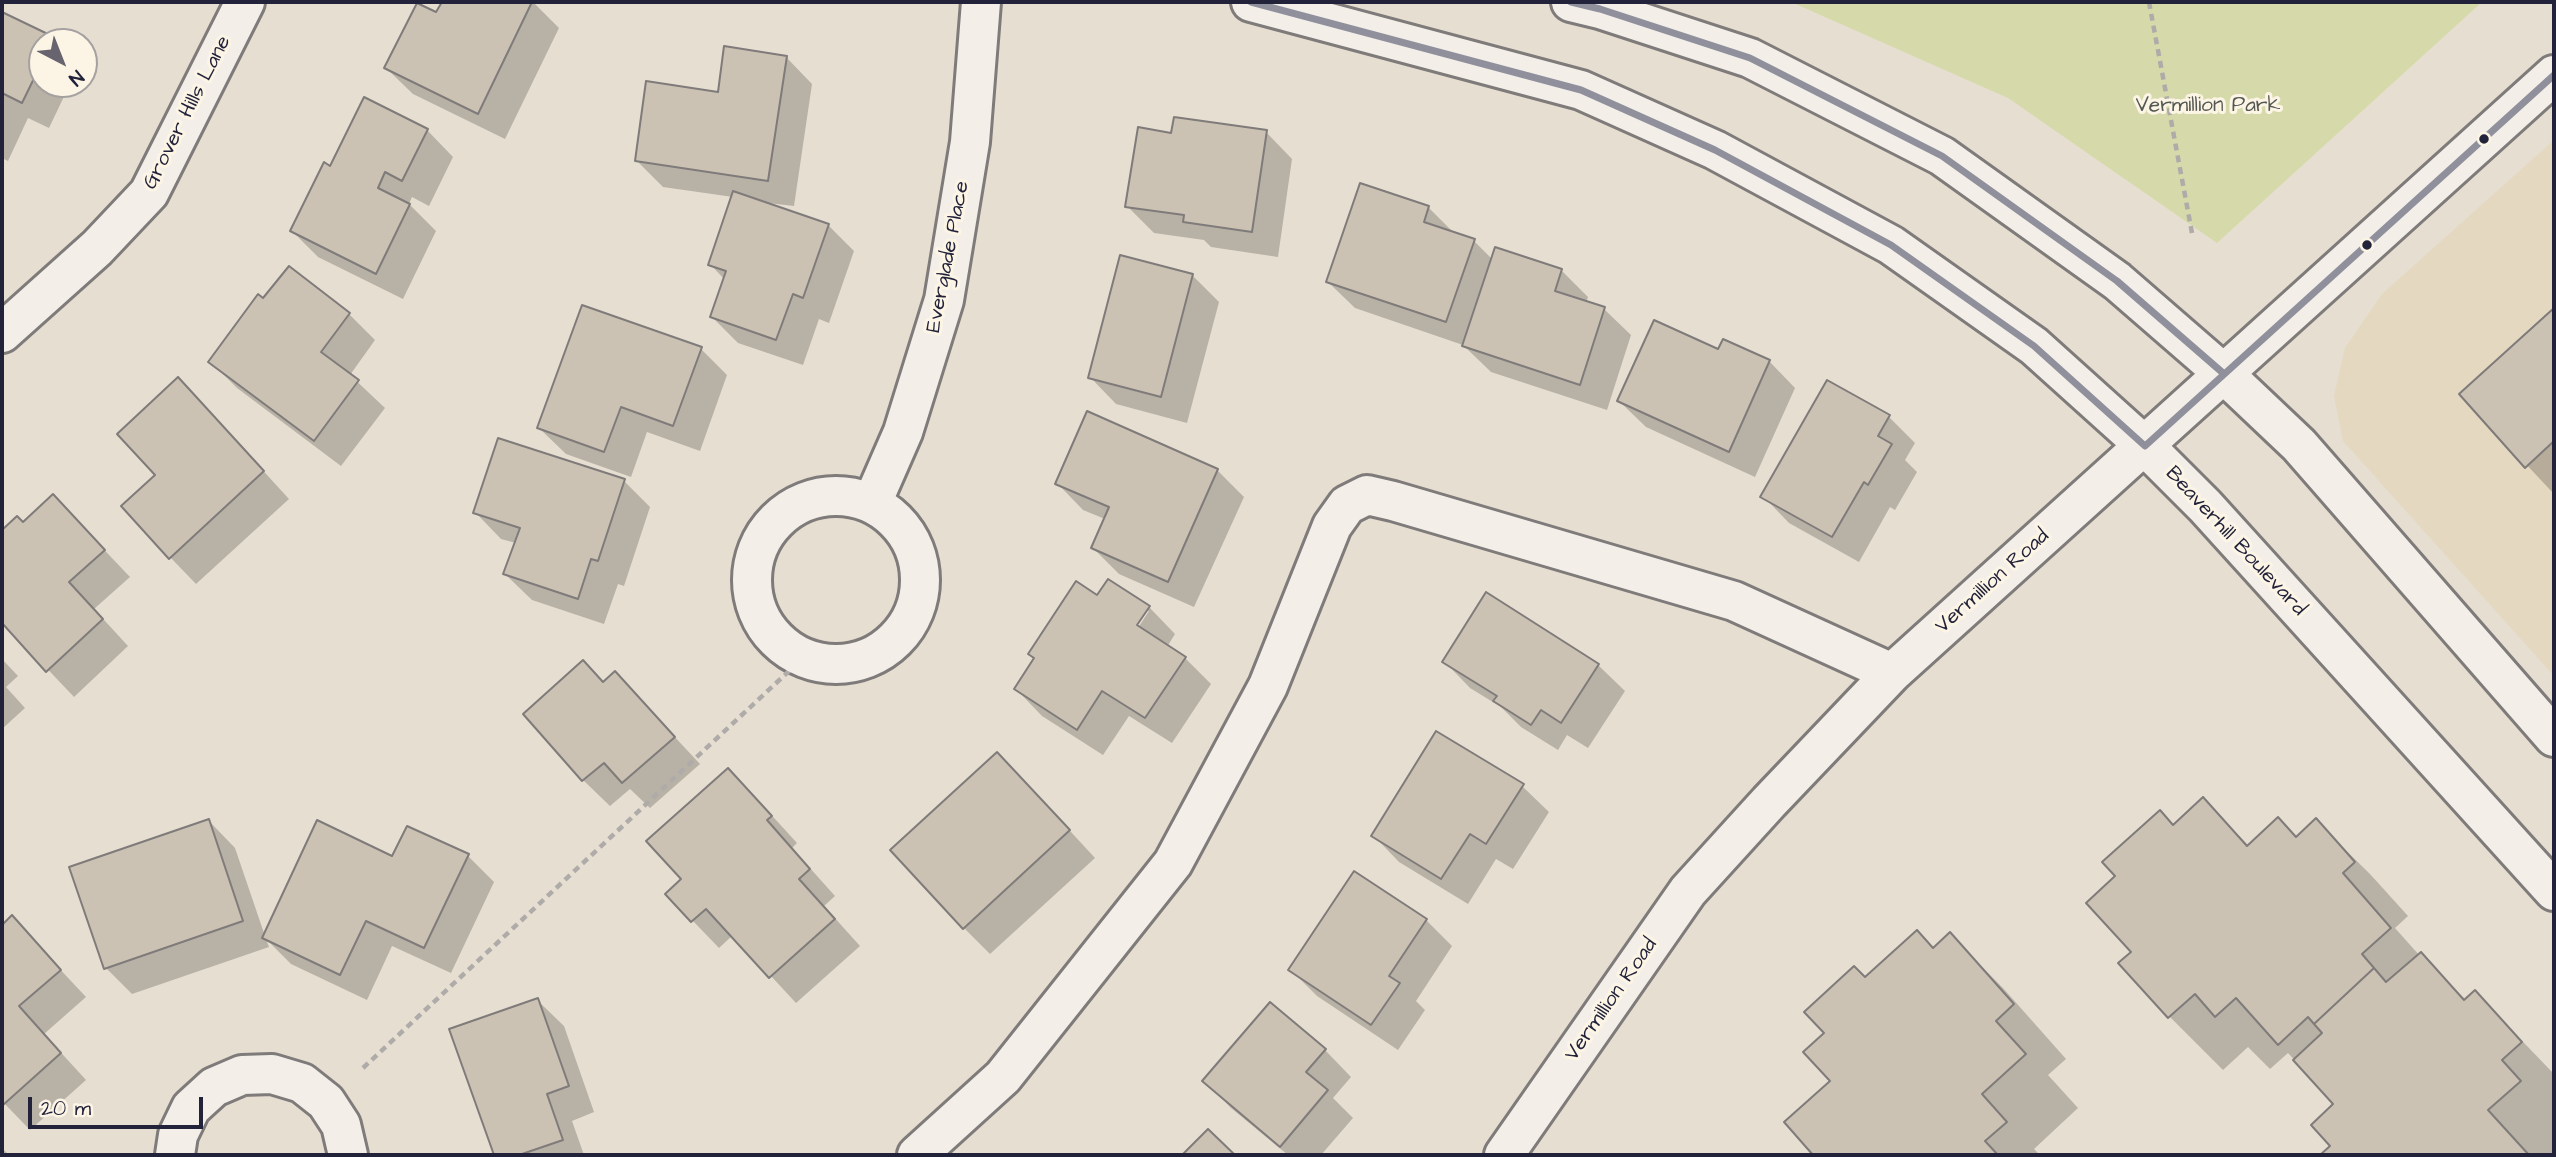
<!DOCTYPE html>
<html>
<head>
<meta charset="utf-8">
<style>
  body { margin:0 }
  #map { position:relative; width:2556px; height:1157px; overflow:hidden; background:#e6ded0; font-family:"Architects Daughter",sans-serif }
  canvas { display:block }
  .frame { position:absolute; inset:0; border:4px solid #22223b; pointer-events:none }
  .north { position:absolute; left:28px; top:28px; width:70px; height:70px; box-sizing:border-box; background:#fcf5e5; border:2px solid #a5a1a1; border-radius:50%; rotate:138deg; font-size:19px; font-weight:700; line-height:28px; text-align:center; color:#22223b }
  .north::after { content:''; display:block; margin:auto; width:24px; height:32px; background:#67646f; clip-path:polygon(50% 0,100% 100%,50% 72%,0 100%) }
  .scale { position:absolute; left:28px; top:1097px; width:175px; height:32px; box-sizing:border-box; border:4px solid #22223b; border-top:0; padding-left:9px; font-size:21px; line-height:24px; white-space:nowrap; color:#22223b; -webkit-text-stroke:5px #fcf5e5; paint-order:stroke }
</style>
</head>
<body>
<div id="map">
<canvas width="2556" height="1157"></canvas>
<div class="frame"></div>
<div class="north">N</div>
<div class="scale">20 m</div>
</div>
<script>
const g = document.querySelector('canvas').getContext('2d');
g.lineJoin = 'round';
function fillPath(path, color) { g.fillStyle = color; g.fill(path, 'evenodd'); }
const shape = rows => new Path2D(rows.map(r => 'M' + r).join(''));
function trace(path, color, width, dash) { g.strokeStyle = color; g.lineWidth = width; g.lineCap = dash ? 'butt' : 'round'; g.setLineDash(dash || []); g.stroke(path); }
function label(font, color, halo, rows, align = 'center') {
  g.font = font + ' "Architects Daughter",sans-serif'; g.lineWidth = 6; g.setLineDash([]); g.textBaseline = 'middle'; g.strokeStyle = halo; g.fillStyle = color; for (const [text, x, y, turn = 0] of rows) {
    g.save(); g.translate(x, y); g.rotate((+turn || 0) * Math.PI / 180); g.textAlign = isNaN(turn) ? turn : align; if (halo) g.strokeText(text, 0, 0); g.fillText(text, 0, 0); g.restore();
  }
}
fillPath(shape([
  [2554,140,2554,676,2343,441,2334,396,2345,348,2382,294]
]), '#e5d8c0');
fillPath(shape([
  [1791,2,2482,2,2217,243,2008,98]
]), '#d6daaa');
fillPath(shape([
  [443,2,533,2,559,28,505,139,413,94,386,68,437,15],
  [2,14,56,42,42,42,42,84,70,84,49,128,28,118,8,161,2,158],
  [786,57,812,84,794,206,768,203,768,204,828,225,854,251,829,323,819,319,803,365,738,343,712,317,725,280,710,264,733,197,663,187,637,161,719,94],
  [427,130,453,157,429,206,412,197,409,204,436,231,403,299,318,257,292,231,331,168],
  [1266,132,1292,159,1278,257,1211,247,1204,240,1154,233,1127,206,1173,135],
  [1428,207,1454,233,1474,241,1493,260,1561,270,1588,297,1586,303,1604,309,1631,335,1607,410,1491,372,1463,345,1355,308,1328,282],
  [1192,275,1219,302,1187,423,1116,404,1090,377],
  [264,300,349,314,375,340,350,375,385,408,341,466,237,388,211,362],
  [2554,310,2554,494,2461,395],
  [701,349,727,375,700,451,647,432,631,477,566,454,539,428],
  [1718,351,1769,361,1795,388,1755,477,1646,427,1619,401],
  [204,406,289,499,196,584,170,557,158,475],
  [1889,417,1915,443,1905,460,1917,472,1895,510,1890,507,1859,562,1789,523,1763,496],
  [1217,470,1244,497,1194,607,1119,574,1093,548,1105,519,1083,510,1057,483],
  [624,481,650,507,624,586,618,584,604,624,532,600,505,574,516,543,501,539,475,512],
  [53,496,130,577,94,609,128,646,74,697,2,621,2,532,17,518,23,524],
  [1108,581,1149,607,1175,634,1167,647,1185,658,1211,684,1172,743,1129,716,1103,755,1042,716,1016,689,1098,597],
  [1145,611,1149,611,1134,634,1131,632],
  [1486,594,1598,665,1625,691,1588,748,1567,735,1558,750,1521,727,1501,707,1470,688,1444,661],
  [2,659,18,676,6,687,25,708,2,729],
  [615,673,700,764,650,808,630,789,610,806,583,780,604,684],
  [1023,780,1095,858,990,954,964,928],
  [1522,786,1549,812,1513,869,1496,859,1468,904,1399,862,1373,835],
  [754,796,797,843,792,848,835,896,824,906,860,946,796,1003,733,935,719,948,667,894,683,879],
  [2203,800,2249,846,2297,839,2316,821,2370,874,2408,916,2395,928,2420,956,2466,1000,2475,992,2554,1074,2554,1152,2551,1155,2323,1155,2333,1146,2336,1105,2288,1053,2270,1069,2248,1047,2223,1070,2169,1016,2133,952,2173,826],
  [209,821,235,848,265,936,393,858,468,856,494,882,451,973,392,946,367,1000,291,964,266,939,269,947,132,994,106,968],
  [12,918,86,997,44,1034,86,1080,30,1130,2,1101,2,927],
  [1426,920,1452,946,1416,1001,1425,1010,1398,1050,1317,996,1291,970],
  [1950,935,2003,988,2066,1059,2048,1075,2078,1108,2034,1149,2040,1155,1816,1155,1786,1123,1832,1081,1826,1033,1865,979,1934,949],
  [537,1000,564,1026,594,1112,572,1121,584,1155,495,1155,451,1030],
  [1325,1050,1351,1077,1333,1098,1353,1118,1321,1155,1288,1155,1231,1108,1205,1081],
  [2,1148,9,1155,2,1155]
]), '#0003');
const building = shape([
  [442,2,532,2,478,114,384,68,417,3,436,12,442,2],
  [2,12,54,37,52,42,42,42,42,62,22,103,2,93,2,12],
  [724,46,787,56,768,181,635,161,646,81,718,92,724,46],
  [364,97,428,129,402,181,385,172,378,188,410,204,376,274,290,231,324,162,330,166,364,97],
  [1174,117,1267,130,1252,232,1183,222,1184,215,1125,207,1138,127,1171,133,1174,117],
  [1360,183,1429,206,1424,222,1475,239,1446,322,1326,282,1360,183],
  [733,191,829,224,803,298,793,294,776,340,710,317,726,271,708,265,733,191],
  [1495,247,1562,269,1555,291,1605,307,1580,385,1462,346,1495,247],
  [1120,255,1193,274,1161,397,1088,378,1120,255],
  [289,266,350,313,321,352,359,380,314,441,208,362,258,294,263,298,289,266],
  [582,305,702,347,673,426,621,407,604,452,537,428,582,305],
  [2554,308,2554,441,2525,468,2459,394,2554,308],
  [1654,320,1718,349,1723,339,1770,360,1729,452,1617,401,1654,320],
  [178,377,264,471,169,559,121,506,155,475,117,434,178,377],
  [1827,380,1890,415,1878,436,1892,444,1868,485,1864,482,1832,537,1760,497,1827,380],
  [1087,411,1218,469,1168,582,1091,548,1109,507,1055,484,1087,411],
  [498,438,625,479,598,561,591,559,578,599,503,574,520,528,473,513,498,438],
  [53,494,105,550,69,582,103,619,46,672,2,623,2,530,17,516,23,522,53,494],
  [1108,579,1150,606,1137,625,1186,657,1145,718,1102,691,1077,730,1014,689,1034,658,1028,654,1076,581,1097,595,1108,579],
  [1486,592,1599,664,1561,723,1541,710,1531,725,1493,701,1497,696,1442,662,1486,592],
  [583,660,603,682,615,671,675,737,622,783,604,763,582,781,523,714,583,660],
  [1436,731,1524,784,1486,844,1470,834,1441,879,1371,836,1436,731],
  [997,752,1070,830,963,929,890,850,997,752],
  [728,768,772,816,767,820,810,869,799,879,835,919,769,978,706,909,691,922,665,894,681,879,646,841,728,768],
  [2203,797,2247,846,2278,817,2296,837,2316,818,2355,862,2343,873,2391,928,2362,954,2374,968,2314,1024,2308,1017,2278,1045,2236,998,2215,1017,2195,994,2168,1018,2118,963,2131,952,2086,903,2115,876,2102,862,2160,810,2173,825,2203,797],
  [209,819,243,921,104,969,69,867,209,819],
  [317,820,392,856,407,826,469,854,424,948,366,921,340,975,262,938,317,820],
  [1354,871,1427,919,1389,976,1400,983,1371,1025,1288,970,1354,871],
  [12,915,61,970,19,1006,61,1053,3,1105,2,925,12,915],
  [1917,930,1933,948,1950,932,2014,1004,1996,1021,2026,1054,1982,1094,2007,1122,1985,1141,1998,1155,1813,1155,1784,1122,1830,1081,1803,1052,1824,1033,1804,1012,1854,966,1865,977,1917,930],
  [2421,952,2464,1000,2475,990,2522,1042,2502,1060,2521,1081,2488,1110,2529,1155,2320,1155,2330,1146,2311,1125,2333,1104,2293,1060,2322,1033,2314,1024,2374,968,2386,982,2421,952],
  [538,998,569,1086,547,1094,563,1140,519,1155,494,1155,449,1029,538,998],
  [1270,1002,1326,1049,1306,1072,1328,1090,1280,1147,1202,1081,1270,1002],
  [1208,1129,1235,1155,1182,1155,1208,1129]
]);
fillPath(building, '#ccc2b3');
trace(building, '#7f7b7a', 2);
const minor = shape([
  [1251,2,1581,90,1715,150,1891,245,2034,346,2145,446,2205,506,2554,891],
  [1571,2,1600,9,1750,58,1942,156,2117,281,2223,373,2299,445,2554,737],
  [2,333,97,248,149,193,245,2],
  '752 580a84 84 0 1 1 168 0a84 84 0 1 1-168 0Z',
  [872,503,903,432,944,300,970,142,981,2],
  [175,1155,178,1135,191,1108,214,1087,242,1075,272,1074,302,1083,326,1102,341,1125,348,1155],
  [917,1155,1003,1077,1173,863,1268,686,1332,526,1347,505,1367,495,1393,501,1734,601,1892,673],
  [1504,1155,1688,891,1769,802,1892,673,2554,75]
]);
trace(minor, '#7f7b7a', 44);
trace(shape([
  [2149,2,2192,233],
  [363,1068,803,658]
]), '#aeaba9', 4.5, [7, 5]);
trace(minor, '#f3efe8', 38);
trace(shape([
  [1251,2,1581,90,1715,150,1891,245,2034,346,2145,446,2554,75],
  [1571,2,1600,9,1750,58,1942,156,2117,281,2223,373]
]), '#90909d', 7);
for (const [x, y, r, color] of [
  [2484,139,6,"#22223b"],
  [2367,245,6,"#22223b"]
]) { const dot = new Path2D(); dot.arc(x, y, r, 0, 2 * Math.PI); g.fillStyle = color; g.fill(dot); trace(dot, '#fcf5e5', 2.5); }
label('21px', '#545853', '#fcf5e5', [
  ["Vermillion Park",2208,107]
]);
label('21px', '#22223b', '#fcf5e5', [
  ["Grover Hills Lane",188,113,-63],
  ["Everglade Place",949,257,-79],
  ["Beaverhill Boulevard",2235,542,47],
  ["Vermillion Road",1993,582,-42],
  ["Vermillion Road",1612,1000,-55]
]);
</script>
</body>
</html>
